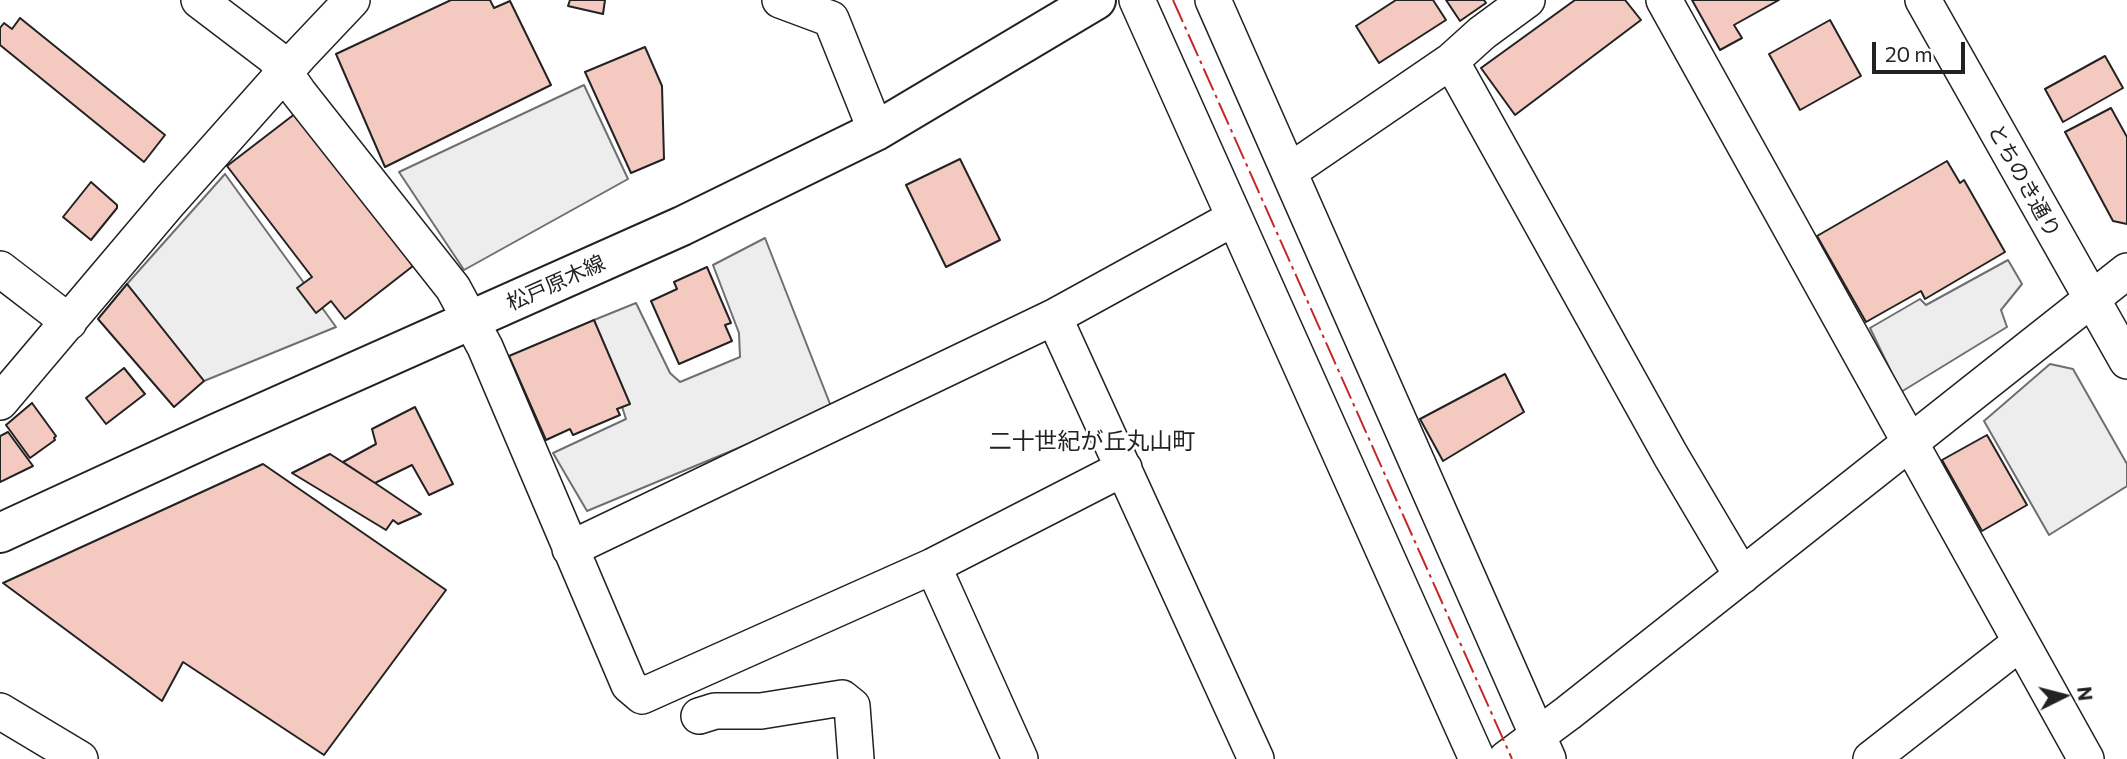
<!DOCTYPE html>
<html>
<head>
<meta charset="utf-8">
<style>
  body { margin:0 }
  #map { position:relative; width:2127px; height:759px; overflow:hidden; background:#fff; font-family:Commissioner,sans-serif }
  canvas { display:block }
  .north { position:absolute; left:2029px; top:661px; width:70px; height:70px; -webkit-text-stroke:5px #fff; paint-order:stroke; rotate:84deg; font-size:19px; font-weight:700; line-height:28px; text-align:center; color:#222 }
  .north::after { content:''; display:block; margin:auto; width:24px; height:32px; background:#222; clip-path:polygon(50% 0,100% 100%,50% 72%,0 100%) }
  .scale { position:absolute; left:1872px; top:42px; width:93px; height:32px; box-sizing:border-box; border:4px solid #222; border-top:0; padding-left:9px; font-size:21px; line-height:24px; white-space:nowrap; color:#222; -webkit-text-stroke:5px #fff; paint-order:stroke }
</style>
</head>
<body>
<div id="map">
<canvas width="2127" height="759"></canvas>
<div class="north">N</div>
<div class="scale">20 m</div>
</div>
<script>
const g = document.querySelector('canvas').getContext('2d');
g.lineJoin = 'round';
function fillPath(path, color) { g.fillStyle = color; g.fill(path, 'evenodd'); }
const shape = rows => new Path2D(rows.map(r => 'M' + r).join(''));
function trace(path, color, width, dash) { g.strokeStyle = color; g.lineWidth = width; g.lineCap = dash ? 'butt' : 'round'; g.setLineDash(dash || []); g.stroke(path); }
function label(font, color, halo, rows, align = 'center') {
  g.font = font + ' Commissioner,"Noto Sans JP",sans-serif'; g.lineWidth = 5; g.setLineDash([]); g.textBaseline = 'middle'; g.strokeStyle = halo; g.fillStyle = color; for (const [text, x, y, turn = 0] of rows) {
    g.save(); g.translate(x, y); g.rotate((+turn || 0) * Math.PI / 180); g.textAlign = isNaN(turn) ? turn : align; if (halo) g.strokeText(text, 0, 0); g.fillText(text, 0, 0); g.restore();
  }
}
const parking = shape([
  [584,85,628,179,464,270,399,172,584,85],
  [225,174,336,327,204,381,127,284,225,174],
  [765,238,832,409,587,511,553,453,626,419,594,320,636,303,670,373,680,382,740,357,739,333,713,265,765,238],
  [2008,260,2022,284,2001,310,2007,327,1901,392,1870,328,1920,299,1926,305,2008,260],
  [2050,364,2073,369,2127,464,2127,486,2049,535,1984,421,2050,364]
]);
fillPath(parking, '#ededed');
trace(parking, '#6f6f6f', 2);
const building = shape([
  [451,0,490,0,494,8,510,1,551,85,385,167,336,54,451,0],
  [570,0,605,0,603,14,568,6,570,0],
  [1396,0,1433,0,1446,20,1379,63,1356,26,1396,0],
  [1446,0,1484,0,1486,3,1460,21,1446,0],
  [1575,0,1625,0,1641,20,1515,115,1481,68,1575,0],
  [1692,0,1779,0,1734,25,1742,38,1720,50,1692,0],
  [20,18,165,135,144,162,0,45,0,28,4,23,12,29,20,18],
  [1830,20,1861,76,1800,110,1769,54,1830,20],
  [645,47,662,86,664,159,631,173,585,72,645,47],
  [2105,56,2123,88,2063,122,2045,89,2105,56],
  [2111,108,2127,137,2127,224,2113,221,2065,132,2111,108],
  [296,113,413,266,345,319,331,301,316,313,297,288,312,277,227,166,296,113],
  [960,159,1000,240,946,267,906,185,960,159],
  [1947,161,1960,183,1964,180,2005,252,1925,299,1921,291,1866,322,1817,236,1947,161],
  [91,182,117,205,117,208,91,240,63,217,91,182],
  [707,267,731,323,725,325,732,341,679,364,651,301,677,289,674,282,707,267],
  [127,284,204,381,174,407,98,319,127,284],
  [594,320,630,404,617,409,620,415,573,435,570,429,546,440,509,356,594,320],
  [124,368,145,394,106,424,86,398,124,368],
  [1505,374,1524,412,1443,461,1420,419,1505,374],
  [32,403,56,436,54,438,55,440,30,458,6,425,32,403],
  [415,407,453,484,429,495,412,465,375,483,343,462,376,444,372,429,415,407],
  [8,432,33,466,0,482,0,436,8,432],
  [1987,435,2027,505,1982,531,1942,460,1987,435],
  [330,454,375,483,421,514,398,524,393,520,386,530,292,473,330,454],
  [263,464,446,590,324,755,183,662,162,701,3,583,263,464]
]);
fillPath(building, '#f3c9c0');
trace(building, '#222', 2);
const minor = shape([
  [199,0,274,57,299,93,453,288,485,347,629,685,642,696,933,566,1124,468],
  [780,0,831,19,876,131],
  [1137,0,1477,759],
  [1213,0,1548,759],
  [1664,0,2086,759],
  [1923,0,2127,361],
  [1451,61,1671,456,1742,576],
  [1290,171,1451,61,1482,33,1527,0],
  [0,269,69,322],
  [1054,317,1234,218],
  [0,402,170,201,299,56,352,0],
  [570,549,1054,317,1256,759],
  [933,566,1020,759],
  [0,711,80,759],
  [699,716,715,711,761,711,842,698,852,706,856,759],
  [1506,759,1568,713,2127,271],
  [1871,759,2021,642]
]);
const major = shape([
  [0,533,215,434,682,226,876,131,1096,0]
]);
trace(minor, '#222', 38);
trace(major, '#222', 42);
trace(minor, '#fff', 35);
trace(major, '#fff', 38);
trace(shape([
  [1173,0,1512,759]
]), '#c62828', 2, [24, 5, 3.5, 5]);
label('21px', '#222', '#fff', [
  ["とちのき通り",2024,181,61],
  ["松戸原木線",556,283,-24]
]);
label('23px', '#222', '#fff', [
  ["二十世紀が丘丸山町",1092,441]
]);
</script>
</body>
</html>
